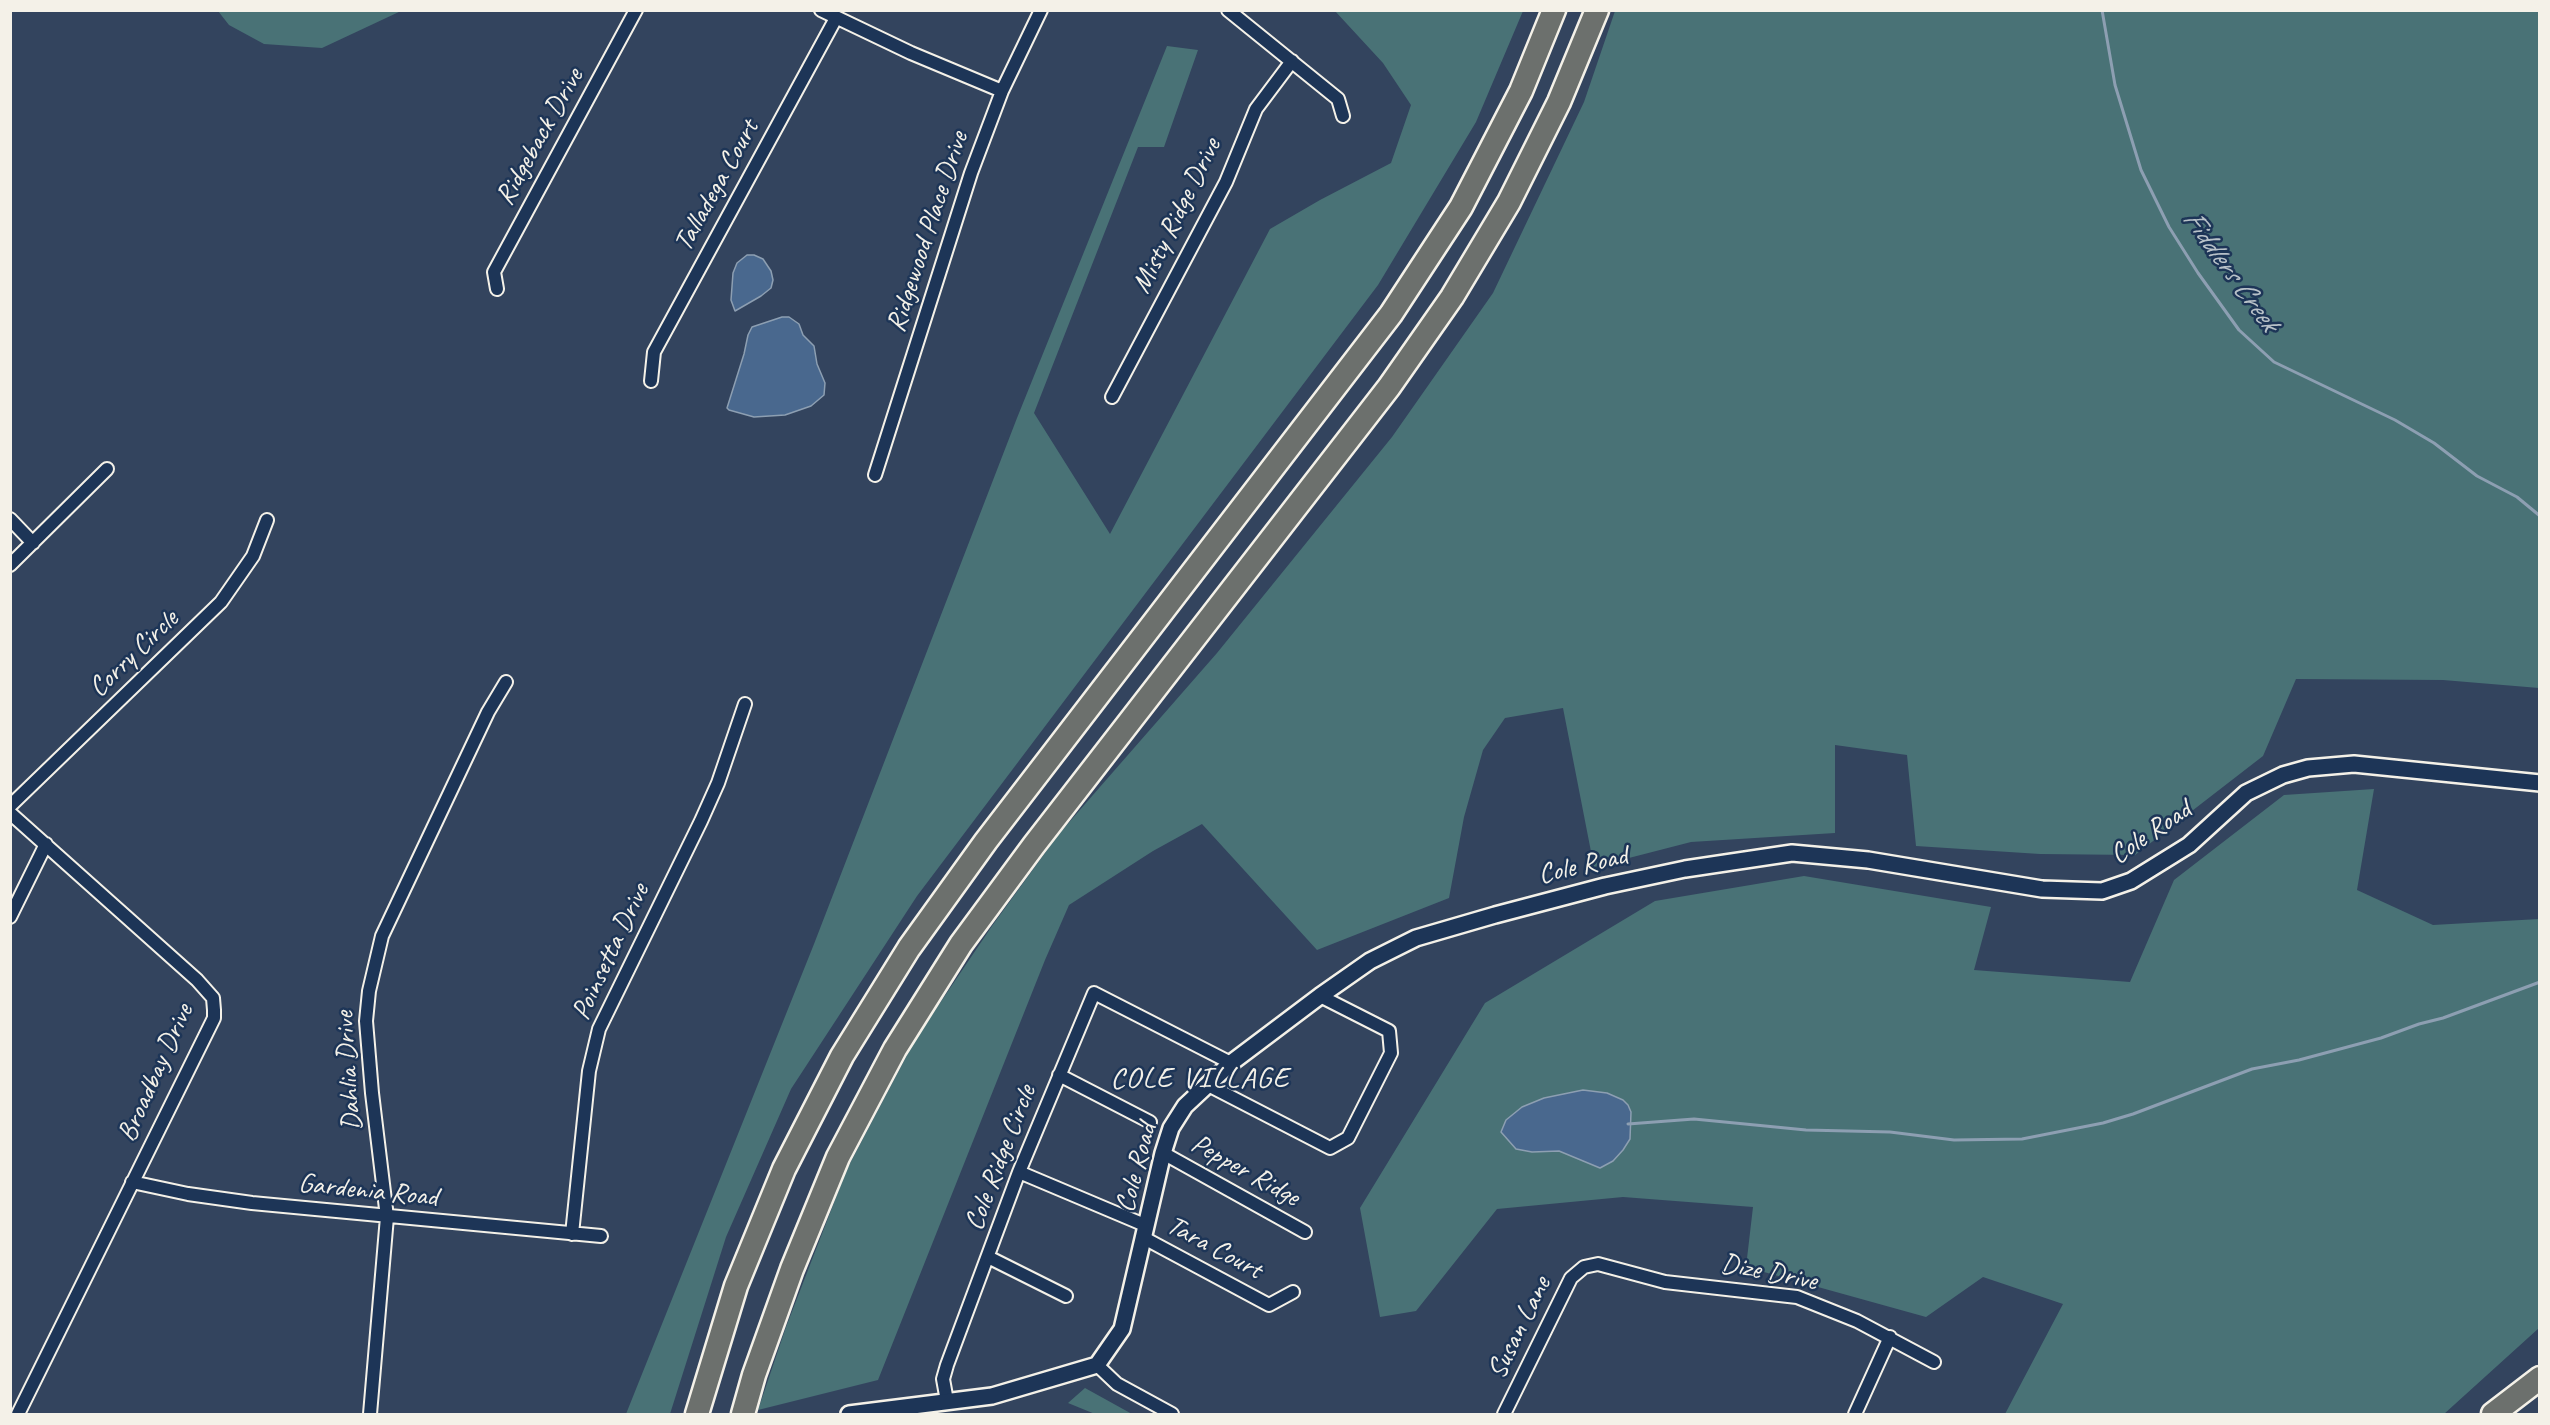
<!DOCTYPE html>
<html>
<head>
<meta charset="utf-8">
<style>
  body { margin:0 }
  #map { position:relative; width:2550px; height:1425px; overflow:hidden; background:#33445e; font-family:Caveat,sans-serif }
  canvas { display:block }
  .frame { position:absolute; inset:0; border:12px solid #f4f1e8; pointer-events:none }
</style>
</head>
<body>
<div id="map">
<canvas width="2550" height="1425"></canvas>
<div class="frame"></div>
</div>
<script>
const g = document.querySelector('canvas').getContext('2d');
g.lineJoin = 'round';
function fillPath(path, color) { g.fillStyle = color; g.fill(path, 'evenodd'); }
const shape = rows => new Path2D(rows.map(r => 'M' + r).join(''));
function trace(path, color, width, dash) { g.strokeStyle = color; g.lineWidth = width; g.lineCap = dash ? 'butt' : 'round'; g.setLineDash(dash || []); g.stroke(path); }
function label(font, color, halo, rows, align = 'center') {
  g.font = font + ' Caveat,sans-serif'; g.lineWidth = 5; g.setLineDash([]); g.textBaseline = 'middle'; g.strokeStyle = halo; g.fillStyle = color; for (const [text, x, y, turn = 0] of rows) {
    g.save(); g.translate(x, y); g.rotate((+turn || 0) * Math.PI / 180); g.textAlign = isNaN(turn) ? turn : align; if (halo) g.strokeText(text, 0, 0); g.fillText(text, 0, 0); g.restore();
  }
}
fillPath(shape([
  [218,11,401,11,322,48,264,44,229,25],
  [1335,11,1523,11,1476,122,1378,285,917,896,791,1089,726,1237,670,1414,626,1414,814,944,1017,418,1167,46,1198,50,1164,147,1138,147,1034,413,1110,534,1270,229,1320,200,1391,163,1411,105,1383,63],
  [1615,11,2539,11,2539,688,2443,680,2296,679,2263,756,2135,855,2040,854,1916,846,1907,755,1835,745,1835,833,1691,842,1594,867,1563,708,1505,718,1483,750,1464,817,1449,898,1317,950,1202,824,1153,851,1069,905,1045,960,878,1380,758,1410,786,1327,847,1169,915,1040,992,926,1058,835,1217,653,1392,437,1493,293,1584,102],
  [2374,789,2357,890,2433,925,2539,919,2539,1328,2444,1414,2005,1414,2063,1304,1983,1277,1926,1317,1746,1267,1753,1207,1623,1197,1497,1209,1416,1311,1380,1317,1360,1208,1485,1003,1655,901,1804,876,1991,907,1974,970,2130,982,2174,880,2284,795],
  [1085,1388,1132,1414,1095,1414,1068,1403]
]), '#497276');
const water = shape([
  [747,255,754,255,763,259,771,271,773,280,771,288,761,296,735,311,731,300,733,273,737,263,747,255],
  [782,317,789,317,799,324,803,335,814,346,817,364,825,383,824,395,811,406,785,415,754,417,729,410,727,408,744,354,748,335,752,327,782,317],
  [1583,1090,1607,1093,1623,1100,1628,1105,1631,1112,1630,1139,1623,1150,1613,1161,1600,1168,1559,1151,1532,1152,1516,1149,1501,1132,1506,1120,1522,1107,1544,1098,1583,1090]
]);
fillPath(water, '#49688e');
trace(water, '#8d9fb2', 1.5);
trace(shape([
  [2102,10,2115,85,2141,170,2169,227,2198,273,2239,330,2274,362,2395,420,2434,443,2477,476,2517,497,2540,516],
  [1628,1124,1694,1119,1806,1130,1890,1132,1954,1140,2022,1139,2103,1123,2133,1114,2252,1069,2299,1060,2381,1038,2419,1024,2443,1018,2540,982]
]), '#8d9fb2', 3);
const minor = shape([
  [821,10,911,53,1002,91],
  [1228,10,1338,99,1343,116],
  [497,289,494,272,636,10],
  [651,381,654,352,836,18],
  [1112,397,1226,182,1256,109,1292,61],
  [875,475,971,173,1002,91,1041,10],
  [10,519,33,543],
  [10,565,107,469],
  [10,806,221,602,253,556,267,520],
  [10,813,197,980,213,998,214,1010,214,1018,18,1414],
  [10,917,46,844],
  [1059,1075,1150,1122],
  [1208,1085,1330,1148,1348,1138,1391,1053,1389,1031,1320,996],
  [1163,1153,1305,1232],
  [1019,1172,1147,1226],
  [132,1182,188,1194,252,1203,601,1236],
  [572,1234,589,1071,599,1029,701,821,718,783,745,704],
  [1144,1238,1269,1305,1293,1292],
  [988,1257,1066,1296],
  [1097,1365,1117,1384,1172,1414],
  [947,1401,943,1379,947,1365,1019,1172,1094,993,1231,1063],
  [370,1414,387,1217,372,1093,366,1021,369,991,382,936,488,712,506,682],
  [1504,1414,1571,1278,1584,1267,1598,1264,1665,1282,1797,1297,1857,1321,1934,1362],
  [1855,1414,1890,1337]
]);
const tertiary = shape([
  [849,1414,992,1396,1097,1365,1122,1329,1163,1153,1171,1128,1185,1106,1231,1063,1320,996,1370,961,1416,938,1495,915,1605,886,1685,869,1792,853,1868,860,2042,889,2102,891,2131,881,2189,845,2246,793,2283,775,2308,768,2354,764,2540,783]
]);
const motorway = shape([
  [697,1414,736,1286,784,1169,842,1056,909,948,986,841,1391,314,1461,207,1521,91,1554,10],
  [743,1414,754,1375,792,1269,838,1157,895,1049,961,944,1034,845,1389,387,1452,297,1509,202,1559,102,1597,10],
  [2493,1414,2540,1378]
]);
trace(minor, '#f4f1e8', 16);
trace(tertiary, '#f4f1e8', 20);
trace(motorway, '#f4f1e8', 27);
trace(minor, '#1d3557', 12);
trace(tertiary, '#1d3557', 15);
trace(motorway, '#6c706d', 22);
label('28px', '#f4f1e8', '#1d3557', [
  ["Ridgeback Drive",540,137,-61],
  ["Talladega Court",717,186,-61],
  ["Misty Ridge Drive",1177,216,-64],
  ["Ridgewood Place Drive",928,232,-72],
  ["Corry Circle",134,654,-44],
  ["Cole Road",2151,833,-34],
  ["Cole Road",1583,866,-13],
  ["Poinsetta Drive",611,952,-65],
  ["Dahlia Drive",349,1071,-94],
  ["Broadbay Drive",156,1073,-66],
  ["Cole Ridge Circle",1001,1158,-69],
  ["Cole Road",1137,1168,-75],
  ["Pepper Ridge",1245,1171,29],
  ["Gardenia Road",368,1191,6],
  ["Tara Court",1214,1248,28],
  ["Dize Drive",1769,1273,11],
  ["Susan Lane",1520,1328,-64]
]);
label('italic 30px', '#b8c1c8', '#1d3557', [
  ["Fiddlers Creek",2230,271,54]
]);
g.letterSpacing = '1.5px';
label('30px', '#f4f1e8', '#1d3557', [
  ["COLE VILLAGE",1200,1079]
]);
g.letterSpacing = '0px';
</script>
</body>
</html>
